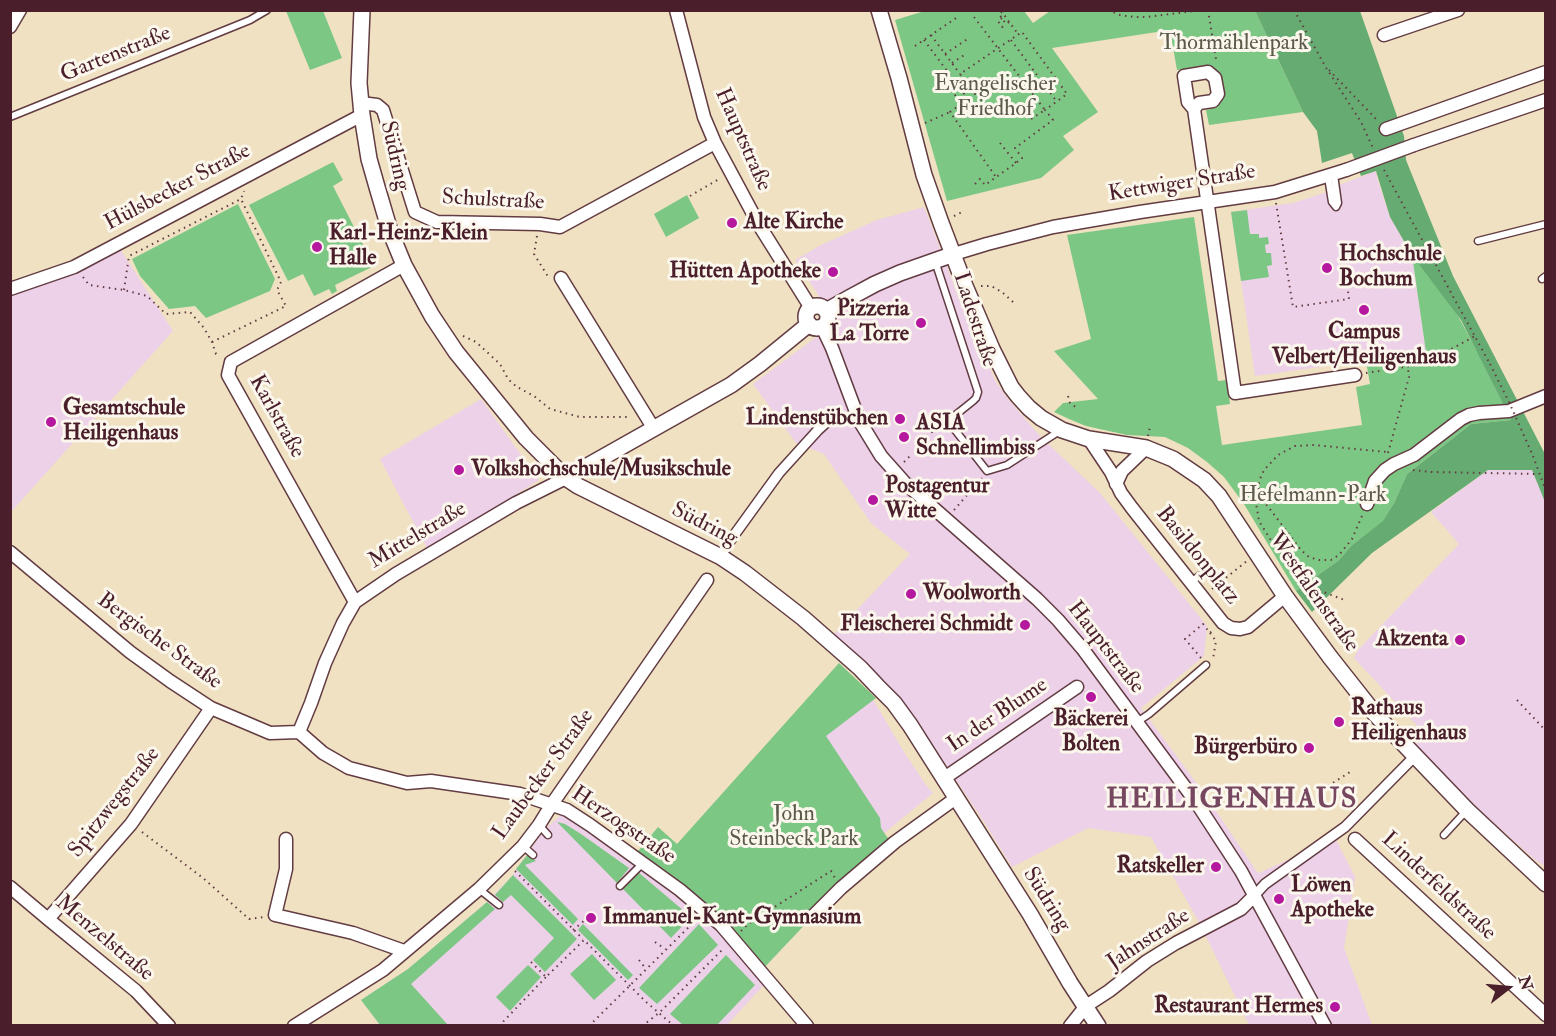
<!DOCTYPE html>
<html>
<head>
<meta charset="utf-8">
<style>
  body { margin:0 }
  #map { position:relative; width:1556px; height:1036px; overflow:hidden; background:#efe1c2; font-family:"IM FELL Double Pica",serif }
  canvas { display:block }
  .frame { position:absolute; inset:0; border:12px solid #4a1f2b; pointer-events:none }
  .north { position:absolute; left:1478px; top:958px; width:60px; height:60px; -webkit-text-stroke:4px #fbf7ec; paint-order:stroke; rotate:74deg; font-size:16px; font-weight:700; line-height:24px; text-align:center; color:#4a1f2b }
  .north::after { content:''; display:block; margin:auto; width:21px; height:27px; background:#4a1f2b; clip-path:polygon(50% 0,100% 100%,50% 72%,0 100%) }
</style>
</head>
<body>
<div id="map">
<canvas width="1556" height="1036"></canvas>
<div class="frame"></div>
<div class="north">N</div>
</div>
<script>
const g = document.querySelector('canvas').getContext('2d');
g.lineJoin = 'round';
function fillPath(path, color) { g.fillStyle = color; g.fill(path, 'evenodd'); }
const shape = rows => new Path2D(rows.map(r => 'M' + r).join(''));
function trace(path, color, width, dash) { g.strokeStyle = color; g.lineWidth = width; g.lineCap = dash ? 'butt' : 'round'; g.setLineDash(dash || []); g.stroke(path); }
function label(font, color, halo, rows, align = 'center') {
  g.font = font + ' "IM FELL Double Pica",serif'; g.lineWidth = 6; g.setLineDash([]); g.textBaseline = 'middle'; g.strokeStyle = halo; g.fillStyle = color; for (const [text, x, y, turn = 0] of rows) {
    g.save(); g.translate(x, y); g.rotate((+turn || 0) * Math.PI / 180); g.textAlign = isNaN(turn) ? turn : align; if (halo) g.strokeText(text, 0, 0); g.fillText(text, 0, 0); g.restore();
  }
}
fillPath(shape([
  [1376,171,1377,178,1390,217,1412,255,1426,352,1255,376,1231,212,1293,203,1339,188,1339,185],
  [924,207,940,248,959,299,996,382,1008,399,1040,436,1100,493,1207,626,1204,656,1141,708,1206,796,1257,872,1259,873,1335,838,1355,877,1344,948,1372,1025,1249,1025,1201,926,1151,837,1088,828,1012,867,986,825,909,709,834,634,910,554,871,523,824,454,796,443,753,384,831,326,817,293,795,260,821,245,877,220],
  [120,249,173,331,11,512,11,296,67,274],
  [481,399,539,480,428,550,380,459],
  [1488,470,1532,470,1546,502,1545,866,1535,860,1446,779,1414,746,1425,734,1354,658,1358,650,1459,544,1431,512],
  [871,696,904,752,926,785,933,793,882,835,820,733],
  [567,810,680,890,761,971,763,986,726,1026,380,1025,361,1000,408,969,487,902,513,875,516,869,547,827]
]), '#edd1e9');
fillPath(shape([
  [928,10,1024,11,1033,23,1050,11,1255,11,1303,112,1209,125,1206,110,1215,108,1224,95,1221,76,1208,66,1177,70,1170,30,1052,48,1098,112,1063,136,1074,150,1041,178,947,201,895,20],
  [286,11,323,11,342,58,310,70],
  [333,162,343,180,333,186,374,266,335,285,337,291,332,294,329,289,314,296,303,274,288,281,249,205],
  [687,195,699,218,666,237,654,214],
  [238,204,275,279,270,291,206,318,195,306,169,309,140,276,132,259],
  [1247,210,1250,234,1259,234,1259,238,1268,237,1269,244,1265,245,1266,253,1271,253,1272,265,1267,266,1269,277,1241,281,1231,212],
  [1194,217,1218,381,1227,380,1230,404,1216,406,1222,445,1362,425,1356,387,1370,384,1366,361,1426,352,1412,255,1422,249,1479,355,1511,420,1471,424,1407,474,1394,503,1383,522,1351,546,1339,560,1296,591,1244,504,1224,477,1207,462,1188,448,1165,437,1127,435,1086,426,1069,419,1054,412,1063,403,1098,399,1054,351,1091,339,1067,235],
  [839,663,876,698,826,736,880,818,881,828,887,837,895,842,814,915,761,971,721,925,634,856,658,827,677,844],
  [557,822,565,824,581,834,629,868,617,883],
  [528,854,536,861,525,865,578,919,573,925,516,869],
  [638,872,691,917,671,938,623,889],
  [513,875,577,939,545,972,533,960,554,938,511,895,503,902,495,895],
  [487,902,495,909,411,984,448,1025,380,1025,361,1000,408,969],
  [583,924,633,975,628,980,578,930],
  [699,924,718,945,657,1004,639,988],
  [592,954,616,980,594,1000,570,974],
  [726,955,755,985,717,1025,683,1025,670,1014],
  [528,965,541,977,510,1011,496,997]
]), '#7dc785');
fillPath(shape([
  [1255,11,1360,11,1404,136,1406,160,1453,276,1545,454,1545,502,1532,470,1488,470,1372,553,1312,612,1296,591,1339,560,1351,546,1383,521,1394,503,1407,474,1471,424,1511,420,1461,320,1412,255,1390,217,1376,171,1361,176,1352,153,1322,163,1317,131,1303,112]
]), '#66ac72');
const service = shape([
  [10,117,250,20,267,10],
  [1328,177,1332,202,1336,207,1338,203,1334,175],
  [1478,241,1546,224],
  [935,261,978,392,976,398,973,401,948,421,987,471,1007,465,1061,430],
  [1542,279,1546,276],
  [1191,582,1199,576],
  [1137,722,1149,714,1206,665],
  [539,825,548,835],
  [1444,835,1467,810],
  [523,846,533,855],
  [620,886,643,863],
  [479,889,499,905]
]);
const pedestrian = shape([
  [721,557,727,545,779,473,818,430,829,420],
  [1254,896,1265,884,1345,827,1415,756]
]);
const minor = shape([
  [676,10,704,117,715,143,759,225,811,308],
  [10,27,20,10],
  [1384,35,1458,10],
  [361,103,377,105,383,110,415,212,437,222,540,224,560,227,715,143],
  [1194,109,1199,103,1213,101,1218,94,1215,78,1208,72,1184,76,1188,102,1194,109,1235,393,1355,375],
  [1386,129,1546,72],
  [1414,145,1546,100],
  [954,254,987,244,1053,227,1140,212,1275,192,1346,170],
  [561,278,654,429],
  [10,289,74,267,362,115],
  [822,327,832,348,859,420,881,456,905,483,1037,599,1058,620,1082,648,1196,802,1241,871,1325,1026],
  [1089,439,1111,472,1121,493,1132,508,1223,623,1231,628,1240,629,1248,627,1285,596],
  [1116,484,1122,471,1146,448],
  [1367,504,1375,481,1385,470,1394,464,1414,455,1461,419,1469,415,1479,413,1509,411,1546,396],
  [10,552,130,652,170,681,211,708,270,733,299,732],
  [355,602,228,375,231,362,404,265],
  [299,732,323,753,349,768,407,783,431,781,520,794,567,810,590,825,680,890,721,925,807,1026],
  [299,732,311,703,325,663,343,623,355,602,396,574,516,503,566,478],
  [943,779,1077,687],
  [286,839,286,869,275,915,353,933,404,951],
  [1355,839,1546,1015],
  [10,887,48,919,136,991,169,1026],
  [814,915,841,888,895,842,956,798],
  [48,919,131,824,211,708],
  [294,1026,383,970,479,889,523,846,539,825,552,804,707,580],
  [1070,1026,1086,1006,1109,991,1147,961,1176,943,1241,909,1254,896]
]);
const tertiary = shape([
  [362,10,359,83,362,115,369,159,377,187,390,231,404,265,432,316,456,352,526,438,566,478,578,486,721,557,745,573,803,618,860,668,877,686,894,703,910,725,1030,914,1070,983,1098,1026],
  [879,10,899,78,924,175,941,223,965,286,992,349,1011,387,1018,396,1029,408,1041,418,1062,430,1089,439,1146,448,1173,459,1204,480,1219,496,1285,596,1330,657,1375,714,1467,810,1546,884],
  '806 317a11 11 0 1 1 22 0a11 11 0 1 1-22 0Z',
  [826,311,849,298,875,284,900,273,954,254],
  [566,478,731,385,760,364,809,324]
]);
trace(service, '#633c42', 9);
trace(pedestrian, '#633c42', 12);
trace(minor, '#633c42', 15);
trace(tertiary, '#633c42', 18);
trace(shape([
  [1108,10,1120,15,1134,17,1147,17,1202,10],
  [1208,10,1216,59,1215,61],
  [1294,10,1325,66,1361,122,1373,148],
  [974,17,1045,110,1031,119],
  [1002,18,998,21,1002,27,1006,24],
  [1009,22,1006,24,999,14,1002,12,1018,34],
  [931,35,960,74],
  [924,40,968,99],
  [1011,40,1057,102],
  [915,46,959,16],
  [945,54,969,38],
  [952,63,966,54],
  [1329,70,1377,120],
  [951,90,962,104],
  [925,123,950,112],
  [1000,143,1016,163],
  [1384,170,1490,364],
  [975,184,980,179,985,185,1016,163,1022,158,1015,148,1053,120,1045,110,1067,94,1022,32,960,74,975,94,950,112,996,177],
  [690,196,719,179],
  [1276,203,1293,307,1349,299,1345,268],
  [954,216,962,212],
  [537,236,534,254,547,275,548,276],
  [83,277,89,285,124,290,147,296,166,314,190,312,204,328,212,342,216,354,220,356],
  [981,286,991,286,1002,292,1014,303],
  [124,290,129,256,241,199,244,191],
  [463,336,476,342,500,364,508,379,517,387,534,396,550,409,580,417,631,417],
  [212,342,286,306,277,290,281,282,241,199],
  [1366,373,1424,364,1475,336],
  [1068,396,1070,403,1077,408],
  [1148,436,1150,427],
  [920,446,924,438,940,426],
  [1388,453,1409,377,1408,368],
  [1533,456,1546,491],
  [904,462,912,454],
  [1413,470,1431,472,1539,474],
  [1258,488,1256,503,1259,521,1272,542,1305,581,1321,591,1347,601],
  [954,510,982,478],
  [1362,516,1352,539,1339,555,1331,560,1319,560,1309,557,1301,550,1266,504,1258,487,1260,479,1264,470,1278,455,1295,446,1314,445,1387,452],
  [1274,545,1288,534],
  [1212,589,1247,561],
  [1210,633,1216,641,1213,659],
  [1201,658,1185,639,1203,624,1210,633,1213,630],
  [1517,700,1546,731],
  [1328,786,1350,772],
  [142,832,203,878,249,919,264,917],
  [515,871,583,939],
  [573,930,591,915],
  [741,931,748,924,831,871,835,878],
  [655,942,665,949],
  [639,960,646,969],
  [531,962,546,977,584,940,645,1001,674,1026],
  [499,1026,546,977],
  [589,1026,696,920],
  [642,1026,659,1013,724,948]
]), '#633c42', 2, [1.5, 4.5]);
trace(service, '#fff', 6);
trace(pedestrian, '#fff', 9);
trace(minor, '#fff', 12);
trace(tertiary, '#fff', 15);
const minorBridge = shape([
  [1346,170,1414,145]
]);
trace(minorBridge, '#633c42', 15, []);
trace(shape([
  [1490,364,1509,402,1533,456]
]), '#633c42', 2, [1.5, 4.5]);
trace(minorBridge, '#fff', 12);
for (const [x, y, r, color] of [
  [732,223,6,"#b5179e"],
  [317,247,6,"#b5179e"],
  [1327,268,6,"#b5179e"],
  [833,272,6,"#b5179e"],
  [1364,310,6,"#b5179e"],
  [921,323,6,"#b5179e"],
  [900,419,6,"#b5179e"],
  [51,422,6,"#b5179e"],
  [904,437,6,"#b5179e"],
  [459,470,6,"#b5179e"],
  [873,500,6,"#b5179e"],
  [911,594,6,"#b5179e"],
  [1025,625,6,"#b5179e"],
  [1460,640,6,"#b5179e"],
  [1091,697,6,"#b5179e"],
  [1339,722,6,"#b5179e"],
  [1309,748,6,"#b5179e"],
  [1216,867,6,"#b5179e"],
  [1279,899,6,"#b5179e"],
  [591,918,6,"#b5179e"],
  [1335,1007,6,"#b5179e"]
]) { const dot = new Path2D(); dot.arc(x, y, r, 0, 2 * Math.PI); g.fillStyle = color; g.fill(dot); trace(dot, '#fbf7ec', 2); }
label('22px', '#5c5a4a', '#fbf7ec', [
  ["Thormählenpark",1234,44],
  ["Evangelischer",995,85],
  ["Friedhof",995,110],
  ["Hefelmann-Park",1313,496],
  ["John",794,815],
  ["Steinbeck Park",794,840]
]);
label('22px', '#4a1f2b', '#fbf7ec', [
  ["Gartenstraße",116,55,-22],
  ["Hauptstraße",742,140,66],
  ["Südring",394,156,77],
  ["Kettwiger Straße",1182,184,-9],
  ["Hülsbecker Straße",178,188,-28],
  ["Schulstraße",493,201,3],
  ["Ladestraße",974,320,72],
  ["Karlstraße",276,417,61],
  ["Südring",704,525,27],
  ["Mittelstraße",418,536,-31],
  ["Basildonplatz",1197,556,51],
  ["Westfalenstraße",1313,593,55],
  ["Bergische Straße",159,642,36],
  ["Hauptstraße",1105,648,52],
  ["In der Blume",998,716,-34],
  ["Laubecker Straße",544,775,-54],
  ["Spitzwegstraße",115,803,-52],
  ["Herzogstraße",623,826,34],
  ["Linderfeldstraße",1438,887,43],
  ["Südring",1046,900,58],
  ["Menzelstraße",104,939,40],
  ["Jahnstraße",1149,940,-33]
]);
label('bold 22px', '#4a1f2b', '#fbf7ec', [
  ["Alte Kirche",744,223],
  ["Karl-Heinz-Klein",329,234],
  ["Halle",329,259],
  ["Hochschule",1339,255],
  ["Bochum",1339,280],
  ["Hütten Apotheke",821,272,"right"],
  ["Pizzeria",909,310,"right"],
  ["La Torre",909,335,"right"],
  ["Campus",1364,333,"center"],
  ["Velbert/Heiligenhaus",1364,358,"center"],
  ["Gesamtschule",63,409],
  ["Heiligenhaus",63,434],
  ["Lindenstübchen",888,419,"right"],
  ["ASIA",916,424],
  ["Schnellimbiss",916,449],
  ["Volkshochschule/Musikschule",471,470],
  ["Postagentur",885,487],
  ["Witte",885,512],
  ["Woolworth",923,594],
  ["Fleischerei Schmidt",1013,625,"right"],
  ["Akzenta",1448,640,"right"],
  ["Rathaus",1351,709],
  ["Heiligenhaus",1351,734],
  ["Bäckerei",1091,720,"center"],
  ["Bolten",1091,745,"center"],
  ["Bürgerbüro",1297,748,"right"],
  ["Ratskeller",1204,867,"right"],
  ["Löwen",1291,886],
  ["Apotheke",1291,911],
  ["Immanuel-Kant-Gymnasium",603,918],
  ["Restaurant Hermes",1323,1007,"right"]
], 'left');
g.letterSpacing = '1.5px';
label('bold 28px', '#76475f', '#fbf7ec', [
  ["HEILIGENHAUS",1232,801]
]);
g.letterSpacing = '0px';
</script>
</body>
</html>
